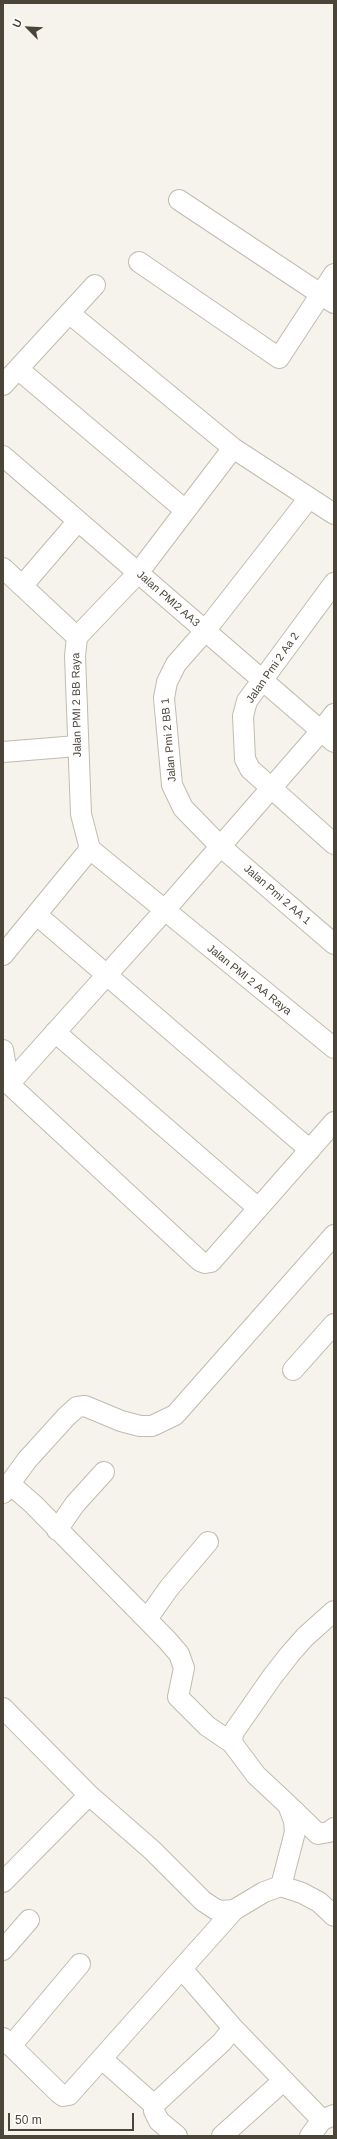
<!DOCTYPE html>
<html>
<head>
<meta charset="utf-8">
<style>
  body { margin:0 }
  #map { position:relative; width:337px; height:2139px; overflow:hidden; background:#f6f3ec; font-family:Arial,sans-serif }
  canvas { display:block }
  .frame { position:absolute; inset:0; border:4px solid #4b4439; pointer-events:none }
  .north { position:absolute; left:8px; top:8px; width:40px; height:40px; -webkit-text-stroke:3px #fff; paint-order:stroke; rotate:294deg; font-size:11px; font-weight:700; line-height:16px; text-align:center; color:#4b4439 }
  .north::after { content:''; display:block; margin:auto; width:14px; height:18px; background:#4b4439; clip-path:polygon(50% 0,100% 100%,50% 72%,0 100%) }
  .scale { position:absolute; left:8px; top:2113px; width:126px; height:18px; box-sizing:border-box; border:2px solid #4b4439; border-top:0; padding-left:5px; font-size:12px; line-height:14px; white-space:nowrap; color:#4b4439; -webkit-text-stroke:3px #fff; paint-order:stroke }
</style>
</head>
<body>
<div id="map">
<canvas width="337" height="2139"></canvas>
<div class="frame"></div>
<div class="north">U</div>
<div class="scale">50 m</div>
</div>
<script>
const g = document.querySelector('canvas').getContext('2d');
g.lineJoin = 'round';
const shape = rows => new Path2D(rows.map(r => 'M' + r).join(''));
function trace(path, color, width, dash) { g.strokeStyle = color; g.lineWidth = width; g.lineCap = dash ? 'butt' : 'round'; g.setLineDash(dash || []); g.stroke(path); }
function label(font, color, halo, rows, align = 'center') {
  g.font = font + ' Arial,sans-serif'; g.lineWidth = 4; g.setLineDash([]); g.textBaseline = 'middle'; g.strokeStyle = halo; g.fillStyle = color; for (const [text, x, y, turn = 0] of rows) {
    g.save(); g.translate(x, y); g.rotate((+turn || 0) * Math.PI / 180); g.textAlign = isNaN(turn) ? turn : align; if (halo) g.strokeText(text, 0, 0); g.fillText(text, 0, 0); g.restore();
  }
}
const minor = shape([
  [179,200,334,303],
  [139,262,279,358,334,274],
  [69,313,233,448,334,514],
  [18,369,185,510],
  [3,385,95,285],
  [233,448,138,573,77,637,75,656,81,814,90,849,334,1048],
  [3,456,334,742],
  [309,498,205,631,176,664,167,682,164,698,172,785,183,808,220,846,334,944],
  [3,568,77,637],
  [334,583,247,701,243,716,245,759,250,769,334,844],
  [23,585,78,521],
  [334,714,321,731,164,911,9,1084,200,1261,205,1263,211,1262,334,1122],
  [3,752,77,746],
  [37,915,310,1150],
  [3,955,90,849],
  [55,1032,258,1208],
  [3,1050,9,1084],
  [293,1370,334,1324],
  [10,1484,33,1504,167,1640,179,1654,184,1668,178,1697,207,1726,232,1743],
  [3,1493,27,1460,66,1417,77,1407,85,1406,121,1421,140,1426,152,1426,175,1415,334,1235],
  [57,1530,75,1504,104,1472],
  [147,1619,169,1588,208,1542],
  [3,1708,89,1795,152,1850,203,1901,215,1909,221,1911,234,1910,264,1892,281,1886,302,1893,319,1902,334,1916],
  [289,1806,318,1834,329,1832,334,1828],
  [3,1882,89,1795],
  [281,1886,295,1832,294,1821,288,1805,256,1775,232,1743,233,1733,272,1677,290,1654,305,1637,334,1611],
  [3,1950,29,1920],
  [182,1969,233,2028],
  [3,2038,59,2093,63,2096,69,2095,234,1910],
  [11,2046,80,1964],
  [102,2059,154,2105],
  [177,2136,159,2121,154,2111,154,2105,222,2042,233,2028,322,2120],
  [222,2136,283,2081],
  [310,2136,322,2120,334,2115]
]);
trace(minor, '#c2bbae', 22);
trace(minor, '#fff', 20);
label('11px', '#4b4439', '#fff', [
  ["Jalan PMI2 AA3",168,599,41],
  ["Jalan Pmi 2 Aa 2",273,668,-55],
  ["Jalan PMI 2 BB Raya",77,705,-91],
  ["Jalan Pmi 2 BB 1",169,740,-95],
  ["Jalan Pmi 2 AA 1",277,895,41],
  ["Jalan PMI 2 AA Raya",249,980,39]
]);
</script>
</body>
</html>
